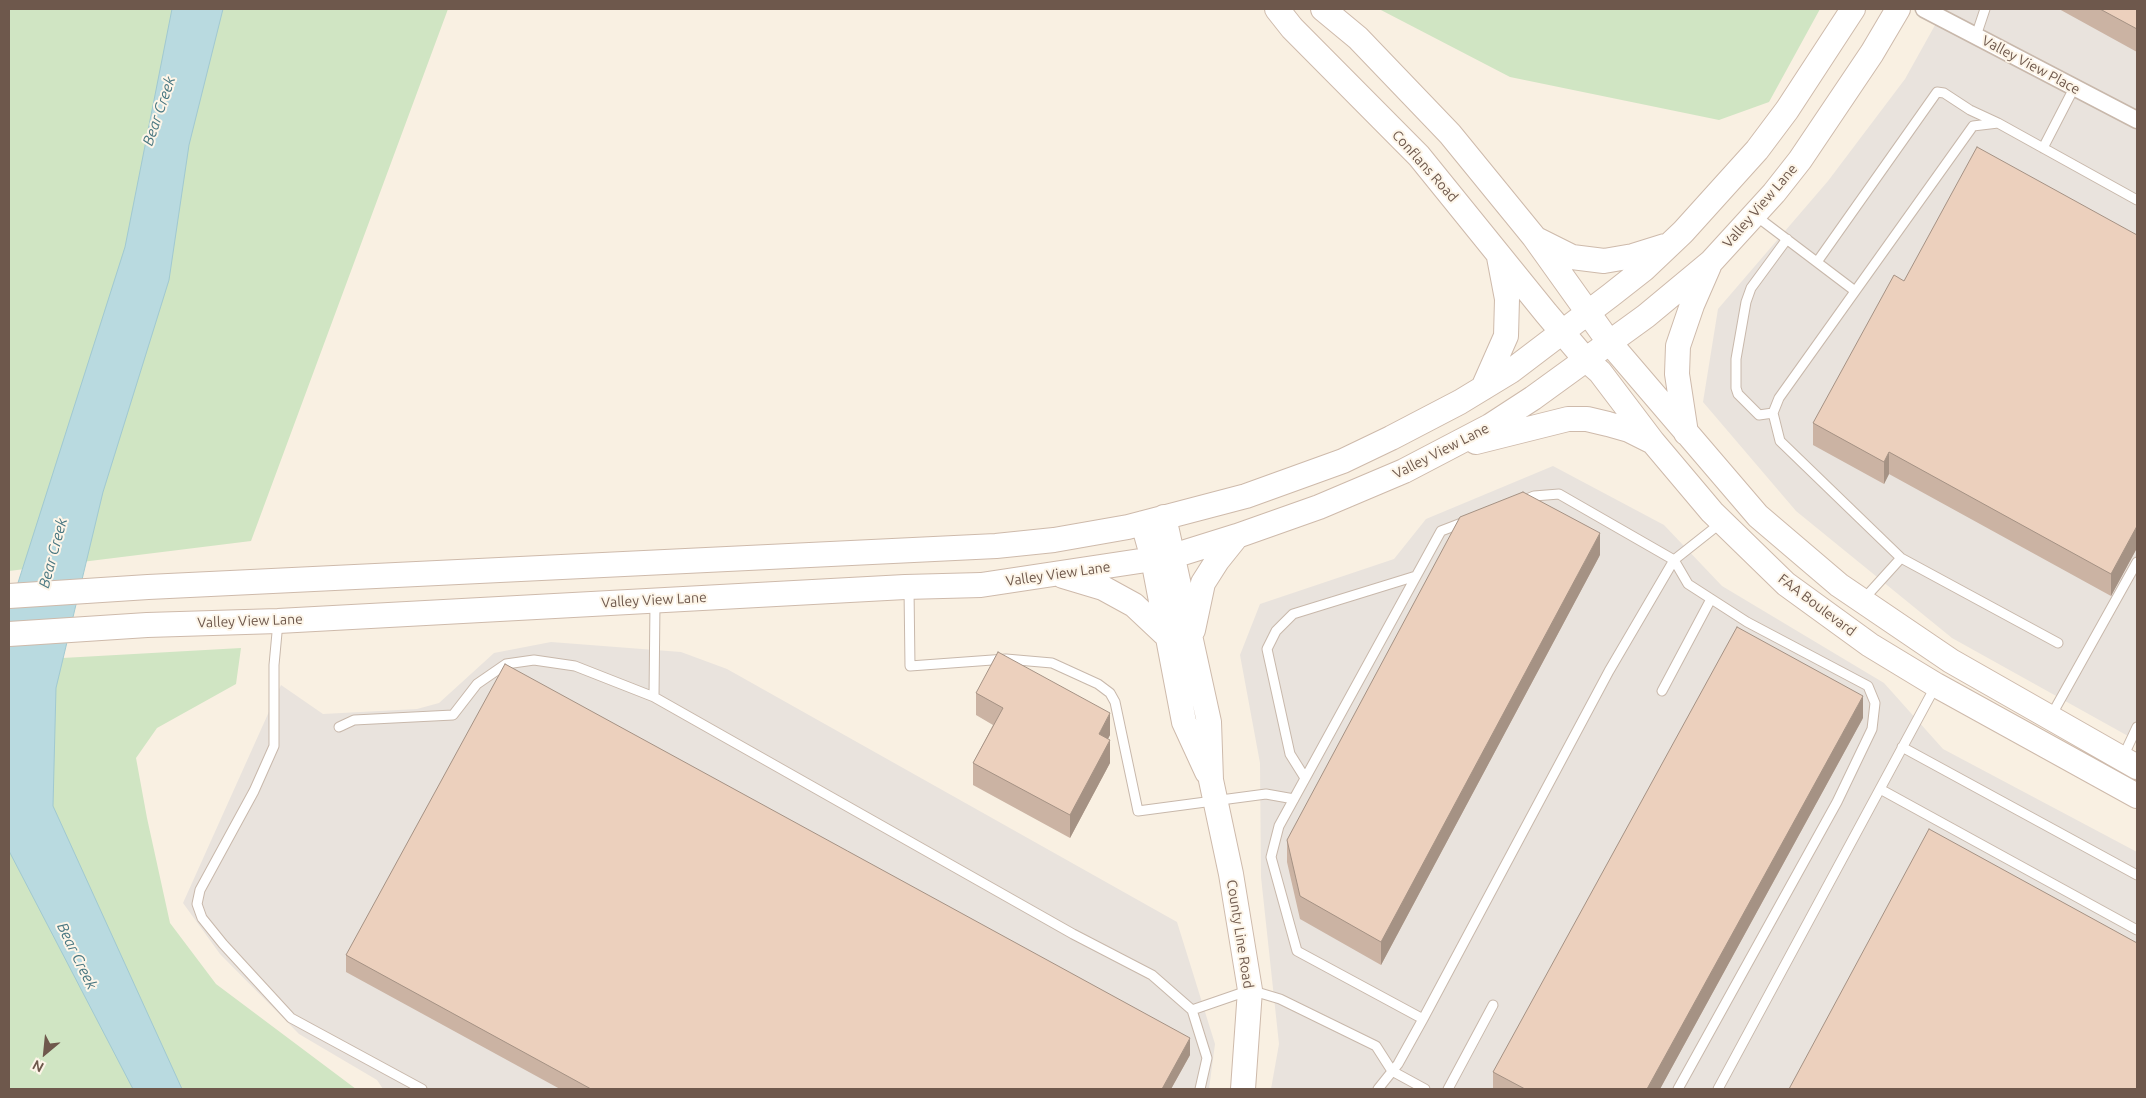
<!DOCTYPE html>
<html>
<head>
<meta charset="utf-8">
<style>
  body { margin:0 }
  #map { position:relative; width:2146px; height:1098px; overflow:hidden; background:#f9f0e2; font-family:Ubuntu,sans-serif }
  canvas { display:block }
  .frame { position:absolute; inset:0; border:10px solid #6e584c; pointer-events:none }
  .north { position:absolute; left:20px; top:1028px; width:50px; height:50px; -webkit-text-stroke:4px #fdf5e8; paint-order:stroke; rotate:208deg; font-size:14px; font-weight:700; line-height:20px; text-align:center; color:#6e584c }
  .north::after { content:''; display:block; margin:auto; width:18px; height:22px; background:#6e584c; clip-path:polygon(50% 0,100% 100%,50% 72%,0 100%) }
</style>
</head>
<body>
<div id="map">
<canvas width="2146" height="1098"></canvas>
<div class="frame"></div>
<div class="north">N</div>
</div>
<script>
const g = document.querySelector('canvas').getContext('2d');
g.lineJoin = 'round';
function fillPath(path, color) { g.fillStyle = color; g.fill(path, 'evenodd'); }
const shape = rows => new Path2D(rows.map(r => 'M' + r).join(''));
function trace(path, color, width, dash) { g.strokeStyle = color; g.lineWidth = width; g.lineCap = dash ? 'butt' : 'round'; g.setLineDash(dash || []); g.stroke(path); }
function label(font, color, halo, rows, align = 'center') {
  g.font = font + ' Ubuntu,sans-serif'; g.lineWidth = 4; g.setLineDash([]); g.textBaseline = 'middle'; g.strokeStyle = halo; g.fillStyle = color; for (const [text, x, y, turn = 0] of rows) {
    g.save(); g.translate(x, y); g.rotate((+turn || 0) * Math.PI / 180); g.textAlign = isNaN(turn) ? turn : align; if (halo) g.strokeText(text, 0, 0); g.fillText(text, 0, 0); g.restore();
  }
}
fillPath(shape([
  [1944,9,2137,9,2137,741,1952,638,1796,511,1703,402,1718,309,1828,181,1905,79],
  [1553,466,1664,525,1722,586,1884,683,1943,749,2137,852,2137,1089,1271,1089,1279,1044,1261,877,1260,763,1240,655,1260,604,1394,559,1426,519],
  [551,642,681,652,727,669,1177,922,1215,1044,1209,1089,383,1089,377,1080,299,1034,220,954,183,903,281,685,323,714,417,709,439,703,494,653]
]), '#e9e3dd');
fillPath(shape([
  [9,9,448,9,251,541,9,571],
  [1379,9,1820,9,1769,102,1719,120,1510,77],
  [241,648,236,684,157,728,136,758,147,818,170,923,216,984,356,1089,9,1089,9,661]
]), '#d0e5c3');
const water = shape([
  [172,9,223,9,189,145,169,280,103,492,56,688,53,806,182,1089,133,1089,9,851,9,611,125,247,172,9]
]);
fillPath(water, '#b9dae0');
trace(water, '#a1c9d1', 1);
const lane = shape([
  [1976,36,1985,9],
  [2043,148,2074,88],
  [1756,216,1855,291],
  [1817,262,1937,92,1944,93,1970,110,1998,123],
  [1773,413,1759,415,1738,394,1736,388,1736,359,1746,302,1751,288,1787,239],
  [1522,501,1534,496,1559,494,1674,560,1688,584,1747,622,1868,686,1875,703,1872,729,1837,802,1678,1089],
  [909,589,910,666,1006,659,1052,663,1098,684,1110,693,1115,702,1138,811,1266,794,1294,799],
  [1862,601,1901,558],
  [655,603,654,697,1073,934,1152,975,1192,1010],
  [278,622,274,665,274,746,254,791,200,890,197,904,202,918,223,944,291,1018,422,1089],
  [2058,643,1901,558,1780,441,1773,413,1779,398,1973,126,1998,123,2137,200],
  [1662,691,1711,599],
  [2051,716,2137,562],
  [339,727,354,720,453,715,477,684,506,664,534,660,575,666,654,697],
  [1902,747,2137,875],
  [2122,759,2137,727],
  [1305,778,1290,754,1267,649,1276,631,1293,614,1416,576],
  [1880,789,2137,930],
  [1423,1019,1297,951,1271,857,1279,826,1441,531,1467,521],
  [1200,1089,1207,1058,1192,1010,1250,990,1280,999,1376,1046,1392,1071,1425,1089],
  [1378,1089,1398,1064,1423,1019,1609,671,1674,560,1722,522],
  [1448,1089,1493,1005],
  [1718,1089,1935,687]
]);
const street = shape([
  [1924,9,2137,120]
]);
const secondary = shape([
  [1277,9,1292,28,1419,156,1546,313,1585,359,1600,372,1653,442,1712,512,1786,584,1870,645,1936,685,2137,796],
  [1323,9,1358,38,1450,134,1534,237,1609,342,1758,516,1839,585,1951,661,2137,767],
  [1538,240,1572,257,1604,261,1633,256,1665,246],
  [1483,388,1506,336,1507,299,1499,257],
  [1686,433,1677,374,1678,346,1692,305,1709,266],
  [1476,442,1568,419,1587,419,1608,424,1629,430,1651,441],
  [1164,517,1209,722,1211,780,1231,874,1250,990,1243,1089],
  [1143,523,1153,559,1184,722,1207,772],
  [1063,576,1103,588,1134,605,1167,636],
  [9,596,148,587,996,546,1054,540,1128,527,1246,496,1343,461,1391,438,1460,402,1511,371,1611,295,1644,269,1683,232,1757,150,1787,110,1853,9],
  [1193,630,1203,583,1217,561,1237,536],
  [9,634,147,625,278,621,905,587,981,585,1173,556,1237,536,1319,507,1404,471,1490,426,1533,398,1646,316,1711,262,1774,193,1800,160,1872,53,1898,9]
]);
trace(lane, '#c8b8ab', 11);
trace(street, '#c8b8ab', 19);
trace(secondary, '#cebaab', 26);
trace(lane, '#fff', 9);
trace(street, '#fff', 16);
trace(secondary, '#fff', 24);
fillPath(shape([
  [2059,9,2137,9,2137,52],
  [2137,235,2137,548,2111,596,1889,474,1884,484,1813,445,1813,423,1904,281],
  [1600,555,1381,965,1300,919,1287,862,1287,840],
  [976,693,1110,735,1108,739,1110,763,1070,838,973,785,973,763,993,725,976,715],
  [1863,718,1660,1089,1493,1089,1493,1072],
  [346,955,1190,1055,1171,1089,560,1089,346,972]
]), '#cbb3a3');
fillPath(shape([
  [1889,452,1889,474,1884,484,1884,462],
  [2137,526,2137,548,2111,596,2111,574],
  [1600,533,1600,555,1381,965,1381,942],
  [1863,696,1863,718,1660,1089,1647,1089],
  [1110,713,1110,735,1099,756,1099,734],
  [1110,740,1110,763,1070,838,1070,815],
  [1190,1038,1190,1055,1171,1089,1162,1089]
]), '#a59284');
const building = shape([
  [2100,9,2137,9,2137,29,2100,9],
  [1977,147,2137,235,2137,526,2111,574,1889,452,1884,462,1813,423,1894,275,1904,281,1977,147],
  [1523,492,1600,533,1381,942,1300,896,1287,840,1460,517,1523,492],
  [1737,627,1863,696,1647,1089,1525,1089,1493,1072,1737,627],
  [998,652,1110,713,1099,734,1110,740,1070,815,973,763,1003,708,976,693,998,652],
  [505,664,1190,1038,1162,1089,591,1089,346,955,505,664],
  [1929,829,2137,943,2137,1089,1789,1089,1929,829]
]);
fillPath(building, '#ecd0bd');
trace(building, '#a59284', 1);
label('14px', '#6e584c', '#fdf5e8', [
  ["Valley View Place",2031,65,28],
  ["Conflans Road",1425,166,48],
  ["Valley View Lane",1760,206,-49],
  ["Valley View Lane",1441,451,-27],
  ["Valley View Lane",1058,574,-8],
  ["Valley View Lane",654,600,-3],
  ["FAA Boulevard",1817,605,37],
  ["Valley View Lane",250,621,-2],
  ["County Line Road",1240,934,81]
]);
label('italic 15px', '#487680', '#fdf5e8', [
  ["Bear Creek",159,111,-71],
  ["Bear Creek",53,553,-75],
  ["Bear Creek",77,956,64]
]);
</script>
</body>
</html>
